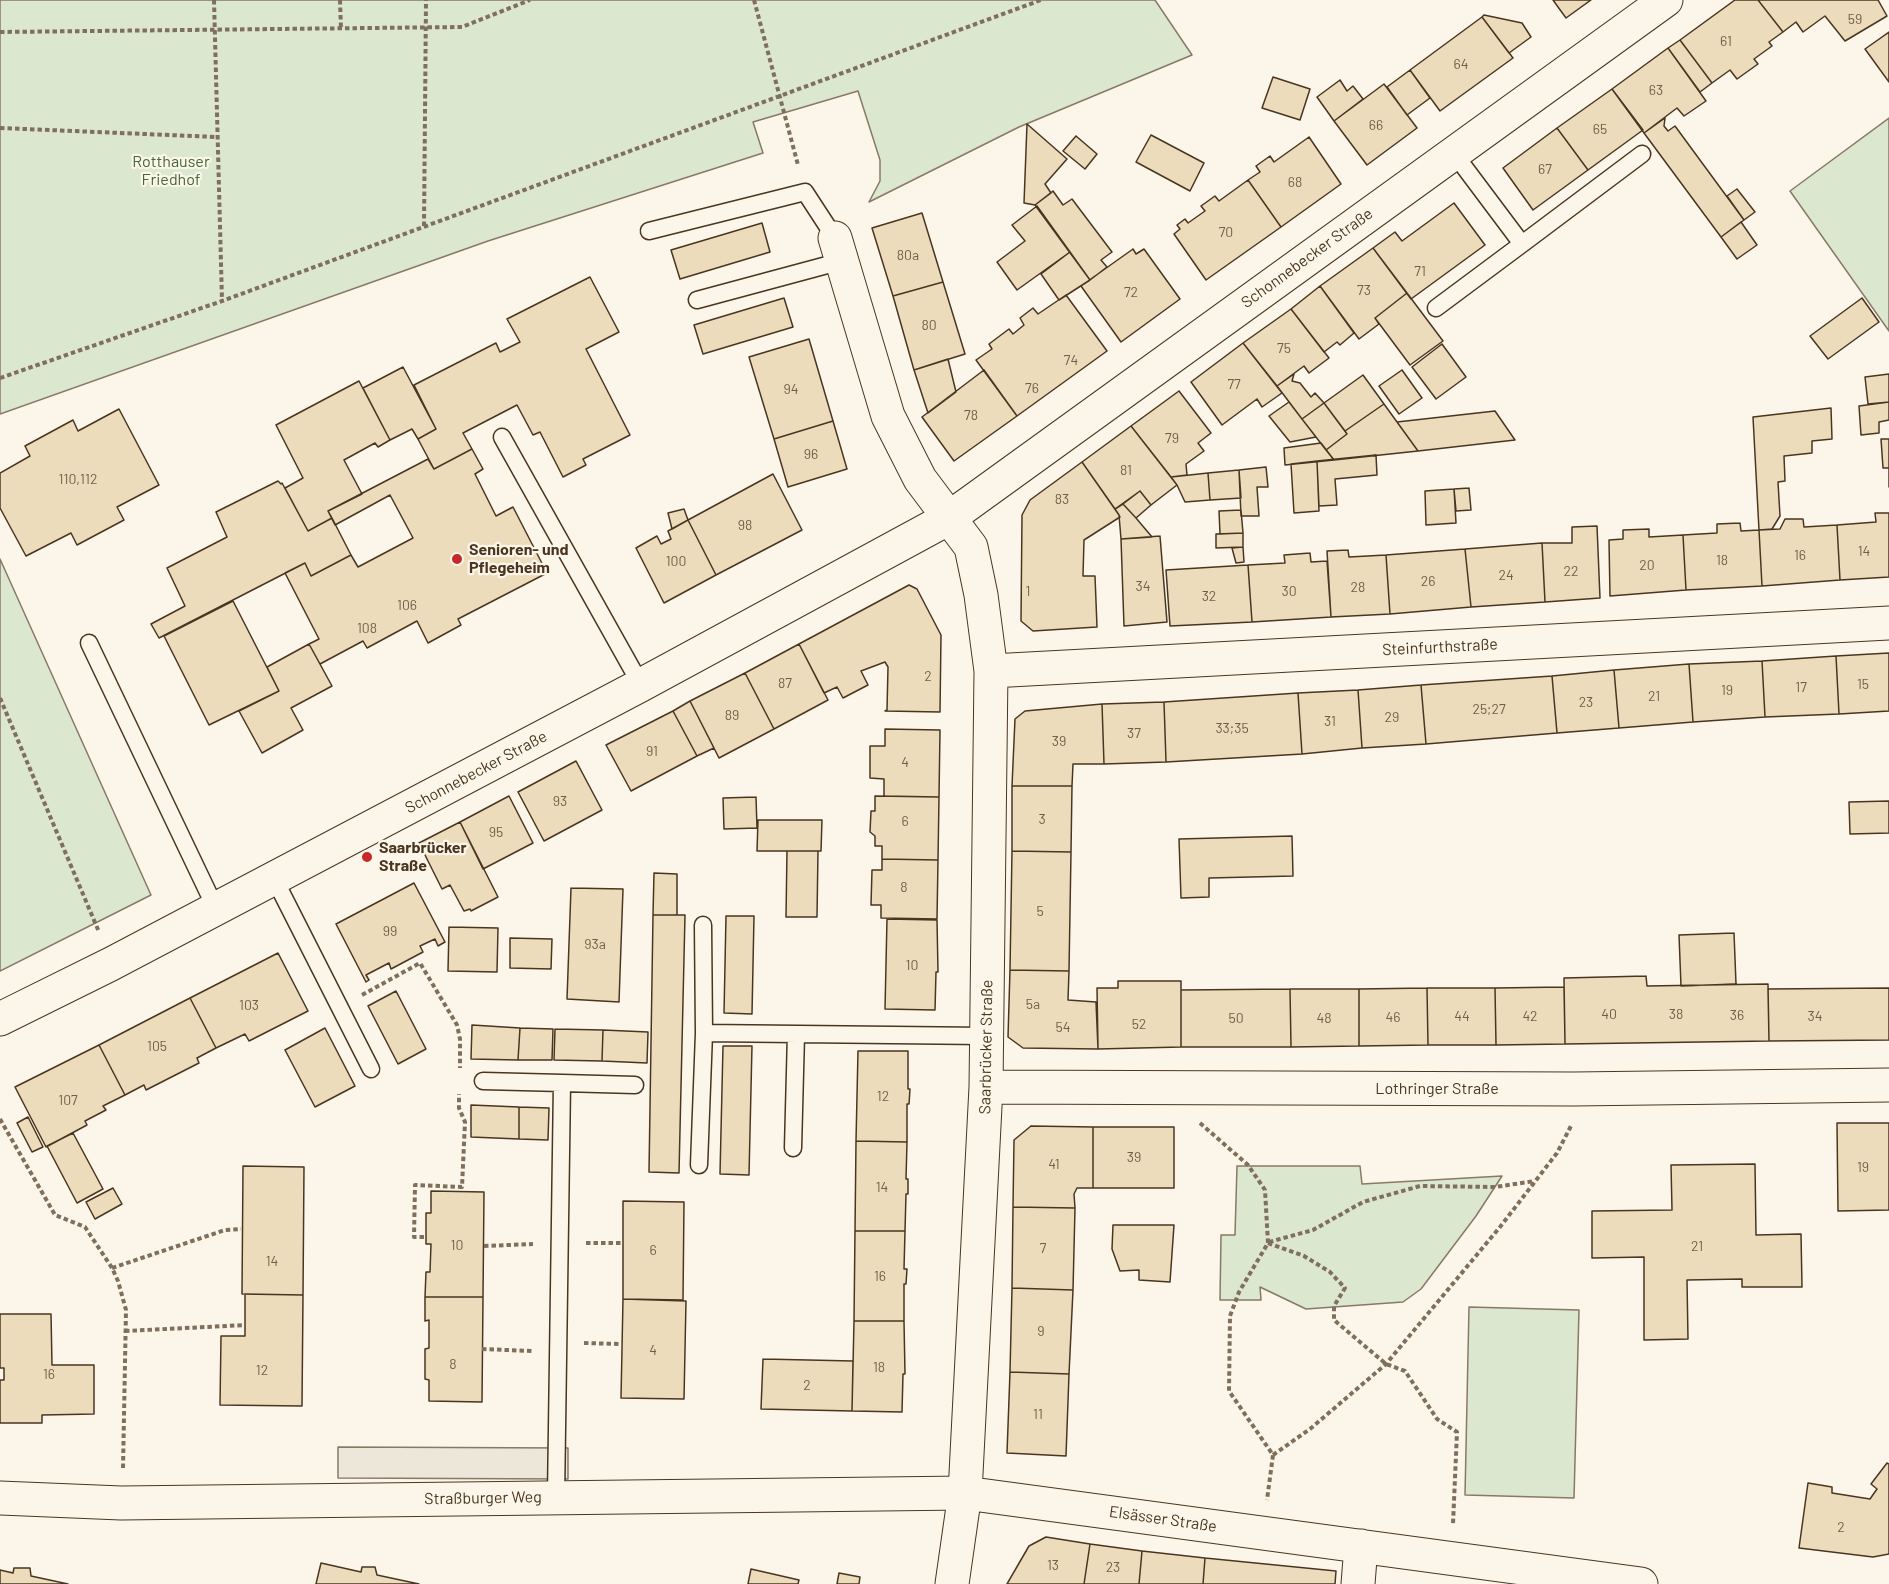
<!DOCTYPE html>
<html>
<head>
<meta charset="utf-8">
<style>
  body { margin:0 }
  canvas { display:block; background:#fbf6e9 }
</style>
</head>
<body>
<canvas width="1889" height="1584"></canvas>
<script>
const g = document.querySelector('canvas').getContext('2d');
g.lineJoin = 'round';
function fillPath(path, color) { g.fillStyle = color; g.fill(path, 'evenodd'); }
const shape = rows => new Path2D(rows.map(r => 'M' + r).join(''));
function trace(path, color, width, dash) { g.strokeStyle = color; g.lineWidth = width; g.lineCap = dash ? 'butt' : 'round'; g.setLineDash(dash || []); g.stroke(path); }
function label(font, color, halo, rows, align = 'center') {
  g.font = font + ' Barlow,sans-serif'; g.lineWidth = 4.5; g.setLineDash([]); g.textBaseline = 'middle'; g.strokeStyle = halo; g.fillStyle = color; for (const [text, x, y, turn = 0] of rows) {
    g.save(); g.translate(x, y); g.rotate((+turn || 0) * Math.PI / 180); g.textAlign = isNaN(turn) ? turn : align; if (halo) g.strokeText(text, 0, 0); g.fillText(text, 0, 0); g.restore();
  }
}
const green = shape([
  [0,0,1155,0,1192,55,1019,127,869,202,880,181,880,160,858,91,753,122,763,153,488,241,0,414,0,0],
  [1889,118,1889,331,1790,191,1889,118],
  [0,559,151,895,0,971,0,559],
  [1237,1166,1360,1166,1362,1184,1502,1176,1476,1216,1421,1289,1403,1302,1306,1309,1260,1287,1261,1300,1220,1300,1221,1235,1235,1235,1237,1166],
  [1469,1307,1579,1310,1574,1498,1465,1495,1469,1307]
]);
fillPath(green, '#dce7d0');
trace(green, '#887966', 1.5);
const parking = shape([
  [338,1447,568,1448,568,1479,338,1478,338,1447]
]);
fillPath(parking, '#ede7d9');
trace(parking, '#887966', 1.5);
const building = shape([
  [1553,0,1591,0,1566,18,1553,0],
  [1735,0,1758,0,1783,32,1769,42,1772,46,1754,59,1758,64,1737,79,1730,70,1712,83,1680,40,1735,0],
  [1758,0,1878,0,1887,16,1845,41,1825,16,1803,32,1796,22,1783,32,1758,0],
  [1484,15,1522,23,1531,37,1509,53,1482,17,1484,15],
  [1482,17,1513,58,1440,111,1410,70,1482,17],
  [1889,32,1889,82,1865,49,1889,32],
  [1680,40,1712,83,1700,92,1668,48,1680,40],
  [1668,48,1706,101,1684,116,1677,108,1644,133,1612,89,1668,48],
  [1410,70,1430,98,1407,115,1387,87,1410,70],
  [1273,77,1310,89,1300,120,1262,108,1273,77],
  [1340,80,1347,91,1353,86,1363,99,1334,121,1317,97,1340,80],
  [1384,84,1417,128,1367,165,1334,121,1384,84],
  [1612,89,1643,130,1588,170,1557,128,1612,89],
  [1665,118,1664,126,1668,131,1675,126,1744,220,1721,237,1644,133,1665,118],
  [1027,124,1067,159,1045,184,1051,193,1035,205,1024,203,1027,124],
  [1557,128,1588,170,1533,210,1503,168,1557,128],
  [1151,135,1204,163,1190,191,1136,162,1151,135],
  [1076,136,1097,154,1085,169,1063,151,1076,136],
  [1309,137,1341,184,1281,227,1248,180,1260,172,1256,166,1270,156,1274,162,1309,137],
  [1248,180,1281,227,1206,280,1174,234,1180,229,1177,225,1185,219,1188,223,1205,211,1201,206,1215,196,1219,201,1248,180],
  [1737,189,1755,212,1744,220,1727,196,1737,189],
  [1053,191,1063,205,1072,199,1112,252,1101,260,1107,267,1090,280,1035,205,1053,191],
  [1454,203,1485,245,1411,299,1373,248,1395,232,1402,241,1454,203],
  [1037,206,1070,252,1017,290,997,262,1025,241,1012,225,1037,206],
  [922,213,943,282,893,296,872,228,922,213],
  [1741,222,1757,245,1737,259,1721,237,1741,222],
  [762,223,770,252,680,279,671,250,762,223],
  [1373,248,1407,293,1375,318,1379,324,1359,339,1320,286,1373,248],
  [1133,249,1136,254,1144,249,1180,299,1121,342,1081,286,1133,249],
  [1070,252,1090,280,1059,300,1041,274,1070,252],
  [590,277,619,332,586,349,630,435,583,459,586,465,563,477,540,432,533,435,517,405,463,433,472,449,434,469,418,439,436,429,414,385,496,343,500,352,520,342,507,319,590,277],
  [943,282,965,354,914,370,893,296,943,282],
  [1320,286,1354,333,1340,345,1337,342,1324,352,1291,309,1320,286],
  [1407,293,1443,341,1410,365,1375,318,1407,293],
  [1066,295,1107,351,1017,416,976,360,992,349,989,344,1009,329,1013,334,1024,325,1020,318,1033,308,1038,314,1066,295],
  [784,298,793,327,703,354,694,325,784,298],
  [1862,298,1879,322,1828,359,1810,336,1862,298],
  [1291,309,1329,358,1309,373,1304,366,1277,386,1243,343,1291,309],
  [809,339,833,421,774,439,749,357,809,339],
  [1243,343,1282,393,1262,407,1257,399,1222,425,1191,382,1243,343],
  [1442,344,1466,377,1436,399,1412,367,1442,344],
  [948,359,956,392,928,413,914,370,948,359],
  [403,367,436,429,418,439,412,429,390,440,363,388,403,367],
  [984,370,1017,416,954,461,922,417,984,370],
  [1402,370,1422,398,1399,414,1379,386,1402,370],
  [1294,374,1292,381,1300,383,1311,397,1315,393,1324,403,1302,419,1277,386,1294,374],
  [1889,374,1889,402,1868,404,1865,377,1889,374],
  [1363,375,1384,404,1345,431,1324,403,1363,375],
  [359,381,390,440,378,447,375,443,344,460,362,494,328,511,332,518,308,531,285,488,303,478,276,425,359,381],
  [1179,391,1211,433,1198,443,1204,451,1186,464,1187,475,1171,477,1131,426,1179,391],
  [1289,402,1302,419,1316,437,1290,442,1269,416,1289,402],
  [1889,402,1889,420,1879,422,1879,433,1861,435,1859,406,1889,402],
  [1324,403,1347,434,1326,450,1302,419,1324,403],
  [1384,404,1418,451,1334,460,1326,450,1347,434,1345,431,1384,404],
  [1831,408,1832,439,1812,441,1812,453,1784,456,1785,481,1778,482,1780,516,1772,529,1759,530,1753,417,1831,408],
  [119,409,159,485,117,507,124,520,77,545,71,533,26,556,0,508,0,473,30,456,25,446,73,420,78,431,119,409],
  [1495,411,1515,440,1418,451,1397,422,1495,411],
  [833,421,847,469,788,487,774,439,833,421],
  [1131,426,1177,485,1151,505,1140,491,1115,509,1082,462,1131,426],
  [1881,439,1889,439,1889,487,1889,468,1883,468,1881,439],
  [1321,443,1334,460,1285,465,1284,448,1321,443],
  [472,449,483,469,475,474,496,516,513,507,547,573,458,619,461,625,428,643,417,621,367,648,363,641,320,664,309,644,319,639,285,573,305,563,311,576,351,555,358,567,413,538,390,495,335,525,328,511,428,459,434,469,472,449],
  [1376,455,1377,475,1335,479,1337,505,1319,506,1317,461,1376,455],
  [1317,461,1319,511,1294,513,1291,464,1317,461],
  [1082,462,1119,515,1120,517,1084,540,1083,576,1095,576,1097,627,1033,631,1021,621,1022,515,1030,500,1082,462],
  [1266,467,1268,487,1257,487,1259,516,1241,516,1239,470,1266,467],
  [1239,470,1241,498,1210,500,1208,473,1239,470],
  [1208,473,1210,500,1185,502,1177,485,1171,477,1208,473],
  [773,474,802,530,716,575,688,520,773,474],
  [278,481,281,484,282,483,308,531,332,518,351,555,311,576,305,563,159,638,151,624,185,606,167,568,227,537,216,512,278,481],
  [1469,488,1471,510,1456,511,1454,489,1469,488],
  [1454,489,1456,523,1426,525,1425,491,1454,489],
  [1140,491,1151,505,1136,518,1123,504,1140,491],
  [1123,504,1136,518,1152,537,1121,539,1119,515,1115,509,1123,504],
  [684,509,688,520,672,529,668,513,684,509],
  [1241,510,1243,533,1220,534,1219,511,1241,510],
  [1875,513,1889,513,1889,577,1840,580,1837,525,1876,522,1875,513],
  [1785,519,1803,519,1804,527,1837,525,1840,580,1762,586,1759,530,1780,529,1785,519],
  [688,520,716,575,664,603,636,548,657,536,661,544,671,539,668,531,688,520],
  [1740,523,1741,531,1759,530,1762,586,1686,590,1683,535,1717,533,1717,524,1740,523],
  [1597,526,1600,598,1545,602,1542,543,1572,543,1572,527,1597,526],
  [1649,529,1649,537,1683,535,1686,590,1610,596,1609,540,1623,539,1623,530,1649,529],
  [1243,533,1243,547,1216,548,1216,534,1243,533],
  [1160,536,1167,622,1124,626,1121,539,1160,536],
  [1542,543,1545,602,1471,607,1465,549,1542,543],
  [1243,547,1244,562,1236,563,1232,548,1243,547],
  [1465,549,1471,607,1390,614,1386,555,1465,549],
  [1348,550,1349,557,1386,555,1390,614,1331,617,1327,551,1348,550],
  [1310,553,1311,562,1327,561,1331,617,1252,622,1248,565,1285,563,1284,555,1310,553],
  [1248,565,1252,622,1170,626,1166,570,1248,565],
  [909,585,917,589,941,635,940,712,885,711,887,710,888,667,885,662,861,671,868,685,843,698,837,687,824,693,799,644,909,585],
  [233,601,279,691,209,725,164,636,233,601],
  [309,644,332,686,291,708,303,730,262,753,239,711,279,691,267,667,309,644],
  [799,644,828,700,774,729,745,673,799,644],
  [1889,653,1889,711,1839,714,1836,656,1889,653],
  [1836,656,1839,714,1765,717,1762,661,1836,656],
  [1762,661,1765,717,1693,722,1689,664,1762,661],
  [1689,664,1693,722,1619,728,1614,670,1689,664],
  [1614,670,1619,728,1557,733,1552,676,1614,670],
  [745,673,774,729,719,758,690,701,745,673],
  [1552,676,1557,733,1426,744,1421,685,1552,676],
  [1421,685,1426,744,1362,748,1358,690,1421,685],
  [1358,690,1362,748,1302,754,1298,693,1358,690],
  [1298,693,1302,754,1166,762,1164,702,1298,693],
  [690,701,714,748,697,756,673,711,690,701],
  [1164,702,1166,762,1104,764,1102,704,1164,702],
  [1102,704,1104,764,1073,764,1072,786,1012,786,1015,719,1025,711,1102,704],
  [673,711,697,756,631,791,606,745,673,711],
  [885,729,940,730,939,797,884,796,884,779,870,778,870,746,885,746,885,729],
  [576,761,602,810,544,841,518,792,576,761],
  [1012,786,1072,786,1071,852,1012,851,1012,786],
  [509,796,533,843,483,869,460,822,509,796],
  [875,796,939,797,938,860,882,859,882,846,875,846,875,836,870,832,871,811,875,811,875,796],
  [756,797,757,828,724,829,723,798,756,797],
  [1889,801,1889,833,1850,834,1849,802,1889,801],
  [758,820,822,820,821,851,757,851,758,820],
  [460,822,498,897,471,911,470,909,464,911,450,885,442,889,419,843,460,822],
  [1292,836,1293,876,1209,878,1209,897,1181,898,1179,839,1292,836],
  [787,851,818,851,817,917,786,917,787,851],
  [1012,851,1071,852,1069,971,1010,970,1012,851],
  [882,859,938,860,937,919,881,918,881,905,871,905,872,870,882,870,882,859],
  [654,873,677,874,677,915,653,915,654,873],
  [414,883,445,942,438,946,435,939,420,946,423,952,391,969,389,963,366,975,369,980,366,982,336,924,414,883],
  [571,888,623,889,619,1002,567,999,571,888],
  [653,915,685,915,679,1173,649,1172,653,915],
  [726,916,754,916,752,1014,724,1013,726,916],
  [887,919,937,920,938,972,936,972,935,1010,885,1009,887,919],
  [449,927,498,928,497,972,448,971,449,927],
  [1734,933,1736,984,1681,986,1679,935,1734,933],
  [510,938,552,939,551,969,510,968,510,938],
  [278,953,308,1011,249,1041,245,1034,216,1048,190,998,278,953],
  [1010,970,1069,971,1068,1000,1096,1002,1098,1049,1023,1048,1008,1037,1010,970],
  [1646,976,1647,986,1768,984,1769,1041,1565,1044,1564,978,1646,976],
  [1118,981,1181,981,1181,1047,1098,1049,1097,988,1118,988,1118,981],
  [1564,987,1565,1044,1496,1045,1495,988,1564,987],
  [1427,988,1495,988,1496,1045,1428,1045,1427,988],
  [1427,988,1428,1045,1359,1046,1359,989,1427,988],
  [1889,988,1889,1040,1769,1041,1768,989,1889,988],
  [1290,989,1359,989,1359,1046,1291,1047,1290,989],
  [1290,989,1291,1047,1181,1047,1181,990,1290,989],
  [396,991,426,1049,398,1064,368,1006,396,991],
  [190,998,216,1048,197,1058,199,1063,146,1090,144,1085,125,1095,99,1045,190,998],
  [472,1025,520,1028,518,1060,471,1059,472,1025],
  [325,1028,355,1086,315,1107,285,1050,325,1028],
  [520,1028,553,1029,552,1060,518,1060,520,1028],
  [555,1029,603,1030,602,1061,554,1060,555,1029],
  [603,1030,648,1032,647,1063,602,1061,603,1030],
  [99,1045,125,1095,103,1106,106,1110,85,1121,87,1125,46,1147,15,1087,99,1045],
  [723,1046,752,1046,749,1175,720,1174,723,1046],
  [858,1051,908,1051,908,1089,910,1089,909,1104,907,1104,907,1142,856,1141,858,1051],
  [471,1105,519,1107,519,1139,471,1137,471,1105],
  [519,1107,549,1108,548,1140,519,1139,519,1107],
  [28,1117,43,1147,32,1152,17,1123,28,1117],
  [1837,1123,1889,1123,1889,1210,1838,1211,1837,1123],
  [1031,1126,1093,1127,1093,1188,1077,1188,1074,1194,1075,1208,1013,1207,1014,1140,1031,1126],
  [1093,1127,1174,1127,1174,1188,1093,1188,1093,1127],
  [73,1133,103,1189,77,1203,47,1146,73,1133],
  [856,1141,907,1142,906,1179,908,1179,908,1194,906,1194,905,1231,855,1231,856,1141],
  [1755,1164,1756,1235,1801,1234,1802,1287,1742,1287,1742,1279,1687,1280,1688,1339,1644,1340,1644,1257,1592,1258,1592,1211,1672,1210,1671,1165,1755,1164],
  [243,1166,304,1167,303,1295,242,1294,243,1166],
  [113,1188,122,1204,95,1219,86,1202,113,1188],
  [431,1191,484,1192,483,1297,425,1297,426,1272,430,1272,431,1244,426,1244,426,1213,431,1213,431,1191],
  [623,1201,684,1202,683,1300,623,1299,623,1201],
  [1013,1207,1075,1208,1073,1290,1012,1288,1013,1207],
  [1113,1225,1174,1225,1170,1282,1139,1280,1139,1270,1120,1271,1112,1249,1113,1225],
  [855,1231,905,1231,904,1269,907,1269,906,1284,904,1284,904,1321,854,1321,855,1231],
  [1012,1288,1073,1290,1069,1374,1010,1372,1012,1288],
  [245,1294,303,1295,302,1406,220,1405,221,1336,245,1336,245,1294],
  [425,1297,483,1297,482,1402,429,1401,429,1380,425,1379,425,1349,429,1348,429,1320,425,1321,425,1297],
  [623,1299,686,1301,684,1399,621,1398,623,1299],
  [0,1314,51,1314,52,1365,94,1365,94,1414,42,1415,42,1423,0,1423,0,1380,4,1380,4,1368,0,1368,0,1314],
  [854,1321,904,1321,905,1374,903,1374,902,1412,852,1411,854,1321],
  [763,1359,853,1361,852,1411,761,1409,763,1359],
  [1010,1372,1069,1374,1066,1456,1007,1453,1010,1372],
  [1887,1463,1889,1464,1889,1554,1873,1557,1799,1548,1808,1483,1832,1487,1832,1493,1870,1499,1877,1489,1871,1484,1887,1463],
  [1046,1537,1090,1544,1084,1584,1007,1584,1029,1546,1046,1537],
  [1090,1544,1142,1551,1139,1584,1084,1584,1090,1544],
  [1142,1551,1205,1558,1203,1584,1139,1584,1142,1551],
  [1205,1558,1336,1571,1335,1584,1203,1584,1205,1558],
  [321,1563,361,1572,362,1567,375,1567,377,1575,419,1584,316,1584,321,1563],
  [14,1568,30,1568,31,1576,68,1584,0,1584,0,1570,13,1573,14,1568],
  [751,1569,799,1580,798,1584,748,1584,751,1569],
  [839,1573,860,1577,859,1584,837,1584,839,1573]
]);
fillPath(building, '#ecdcbc');
trace(building, '#4a3520', 1.5);
const service = shape([
  [1453,152,1522,244,1642,154],
  [649,231,805,192,835,238],
  [697,300,842,261],
  [1436,308,1522,244],
  [502,437,641,685],
  [89,643,216,909],
  [274,878,371,1069],
  [703,925,704,1033,986,1036],
  [483,1081,562,1083],
  [793,1148,796,1034],
  [699,1165,704,1033],
  [556,1497,562,1083,635,1085]
]);
const minor = shape([
  [835,238,888,416,920,479,971,547,981,595,991,671,986,1087,965,1493,952,1584],
  [991,671,1889,623],
  [0,1019,111,964,641,685,949,518,1666,0],
  [986,1087,1574,1089,1889,1085],
  [0,1498,121,1503,965,1493,1641,1584],
  [1358,1584,1361,1546]
]);
trace(service, '#4a3520', 19);
trace(minor, '#4a3520', 35);
trace(shape([
  [214,0,222,301],
  [340,0,341,29],
  [754,0,798,165],
  [0,32,462,27,530,0],
  [0,128,217,137],
  [424,226,426,0],
  [0,378,222,301,1041,0],
  [0,698,99,932],
  [362,995,420,963,457,1025,460,1039,460,1068],
  [0,1119,55,1215,85,1227,112,1268,118,1281,126,1310,123,1469],
  [1200,1123,1248,1165,1265,1190,1268,1243,1239,1292,1230,1316,1229,1391,1273,1455,1267,1500],
  [424,1237,414,1237,415,1185,462,1187,465,1122,459,1108,459,1094],
  [1269,1242,1313,1230,1363,1202,1420,1186,1495,1187,1535,1181],
  [586,1243,621,1243],
  [1268,1243,1304,1256,1330,1272,1345,1288,1334,1306,1334,1320,1386,1364,1405,1371,1437,1419,1457,1432,1453,1524],
  [484,1246,533,1244],
  [112,1268,225,1230,241,1229],
  [125,1331,245,1325],
  [584,1343,620,1344],
  [482,1349,532,1351],
  [1273,1455,1310,1429,1386,1364,1500,1227,1557,1153,1572,1124]
]), '#7f6f5c', 4, [4.5, 3]);
trace(service, '#fbf6e9', 16);
trace(minor, '#fbf6e9', 33);
for (const [x, y, r, color] of [
  [457,559,6,"#c62828"],
  [367,857,6,"#c62828"]
]) { const dot = new Path2D(); dot.arc(x, y, r, 0, 2 * Math.PI); g.fillStyle = color; g.fill(dot); trace(dot, '#fbf6e9', 2); }
label('14px', '#725f47', null, [
  ["59",1855,19],
  ["61",1726,41],
  ["64",1461,64],
  ["63",1656,90],
  ["66",1376,125],
  ["65",1600,129],
  ["67",1545,169],
  ["68",1295,182],
  ["70",1226,232],
  ["80a",908,255],
  ["71",1420,271],
  ["73",1364,290],
  ["72",1131,292],
  ["80",929,325],
  ["75",1284,348],
  ["74",1071,360],
  ["77",1234,384],
  ["76",1032,388],
  ["94",791,389],
  ["78",971,415],
  ["79",1172,438],
  ["96",811,454],
  ["81",1126,470],
  ["110,112",78,479],
  ["83",1062,499],
  ["98",745,525],
  ["14",1864,551],
  ["16",1800,555],
  ["18",1722,560],
  ["100",676,561],
  ["20",1647,565],
  ["22",1571,571],
  ["24",1506,575],
  ["26",1428,581],
  ["34",1143,586],
  ["28",1358,587],
  ["1",1028,591],
  ["30",1289,591],
  ["32",1209,596],
  ["106",407,605],
  ["108",367,628],
  ["2",928,676],
  ["87",785,683],
  ["15",1863,684],
  ["17",1801,687],
  ["19",1727,690],
  ["21",1654,696],
  ["23",1586,702],
  ["25;27",1489,709],
  ["89",732,715],
  ["29",1392,717],
  ["31",1330,721],
  ["33;35",1232,728],
  ["37",1134,733],
  ["39",1059,741],
  ["91",652,751],
  ["4",905,762],
  ["93",560,801],
  ["3",1042,819],
  ["6",905,821],
  ["95",496,832],
  ["8",904,887],
  ["5",1040,911],
  ["99",390,931],
  ["93a",595,944],
  ["10",912,965],
  ["5a",1033,1004],
  ["103",249,1005],
  ["40",1609,1014],
  ["38",1676,1014],
  ["36",1737,1015],
  ["44",1462,1016],
  ["42",1530,1016],
  ["34",1815,1016],
  ["46",1393,1017],
  ["50",1236,1018],
  ["48",1324,1018],
  ["52",1139,1024],
  ["54",1063,1027],
  ["105",157,1046],
  ["12",883,1096],
  ["107",68,1100],
  ["39",1134,1157],
  ["41",1054,1164],
  ["19",1863,1167],
  ["14",882,1187],
  ["10",457,1245],
  ["21",1697,1246],
  ["7",1043,1248],
  ["6",653,1250],
  ["14",272,1261],
  ["16",880,1276],
  ["9",1041,1331],
  ["4",653,1350],
  ["8",453,1364],
  ["18",879,1367],
  ["12",262,1370],
  ["16",49,1374],
  ["2",807,1385],
  ["11",1038,1414],
  ["2",1841,1527],
  ["13",1053,1565],
  ["23",1113,1567]
]);
label('16px', '#436837', '#fbf6e9', [
  ["Rotthauser",171,162],
  ["Friedhof",171,180]
]);
label('16px', '#4a3520', '#fbf6e9', [
  ["Schonnebecker Straße",1307,258,-36],
  ["Steinfurthstraße",1440,647,-3],
  ["Schonnebecker Straße",476,772,-28],
  ["Saarbrücker Straße",986,1047,-89],
  ["Lothringer Straße",1437,1089],
  ["Straßburger Weg",483,1498,-1],
  ["Elsässer Straße",1163,1519,8]
]);
label('bold 16px', '#4a3520', '#fbf6e9', [
  ["Senioren- und",469,550],
  ["Pflegeheim",469,568],
  ["Saarbrücker",379,848],
  ["Straße",379,866]
], 'left');
</script>
</body>
</html>
